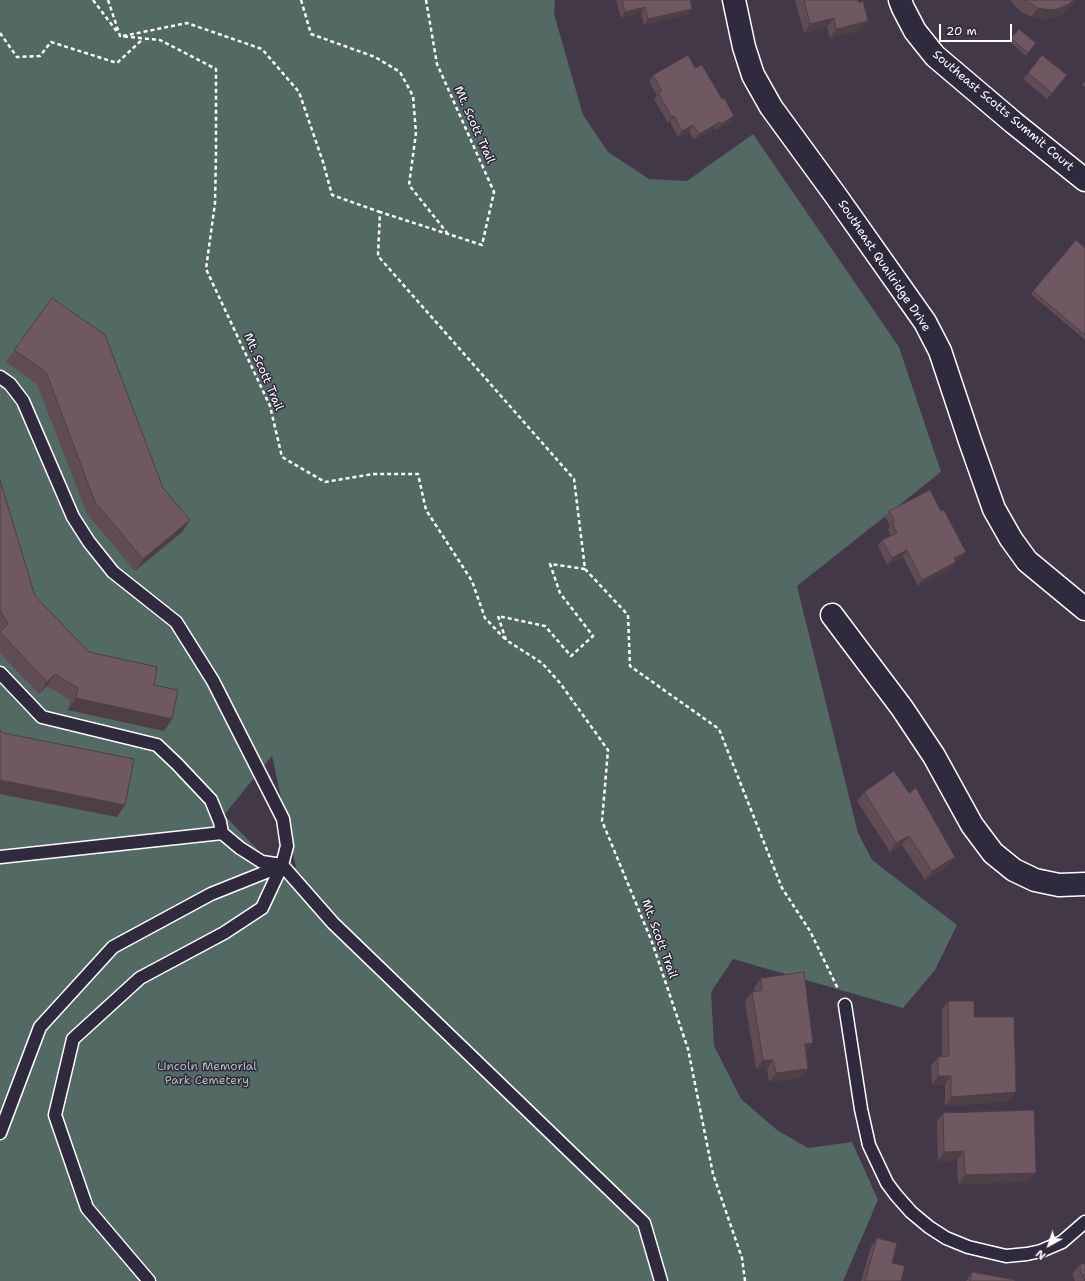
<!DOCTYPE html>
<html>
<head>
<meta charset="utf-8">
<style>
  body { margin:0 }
  #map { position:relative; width:1085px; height:1281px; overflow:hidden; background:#423848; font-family:"Shantell Sans",sans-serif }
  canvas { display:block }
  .north { position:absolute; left:1029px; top:1225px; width:40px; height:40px; -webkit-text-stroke:3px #2f2a3d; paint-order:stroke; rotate:220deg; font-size:11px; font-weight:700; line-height:16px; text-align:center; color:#fff }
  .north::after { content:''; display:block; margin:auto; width:14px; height:18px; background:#fff; clip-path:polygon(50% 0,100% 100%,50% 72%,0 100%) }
  .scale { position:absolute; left:939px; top:24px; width:73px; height:18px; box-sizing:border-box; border:2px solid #fff; border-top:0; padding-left:5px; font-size:12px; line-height:14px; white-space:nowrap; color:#fff; -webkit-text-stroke:3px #2f2a3d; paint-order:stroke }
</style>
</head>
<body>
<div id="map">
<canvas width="1085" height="1281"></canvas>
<div class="north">N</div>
<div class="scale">20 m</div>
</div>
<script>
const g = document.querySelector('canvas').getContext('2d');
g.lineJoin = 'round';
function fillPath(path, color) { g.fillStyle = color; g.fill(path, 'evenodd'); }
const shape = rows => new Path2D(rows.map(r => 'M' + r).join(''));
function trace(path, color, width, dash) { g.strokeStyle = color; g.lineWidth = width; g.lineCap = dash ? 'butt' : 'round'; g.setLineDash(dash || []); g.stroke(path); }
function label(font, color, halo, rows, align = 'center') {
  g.font = font + ' "Shantell Sans",sans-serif'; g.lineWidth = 3; g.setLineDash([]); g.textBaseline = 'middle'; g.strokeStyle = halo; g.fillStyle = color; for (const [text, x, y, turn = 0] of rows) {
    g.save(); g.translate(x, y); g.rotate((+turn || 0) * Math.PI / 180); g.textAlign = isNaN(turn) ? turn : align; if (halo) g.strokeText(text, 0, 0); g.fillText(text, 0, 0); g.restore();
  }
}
fillPath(shape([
  [0,0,555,0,554,14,583,115,608,152,649,179,687,181,753,134,899,347,941,472,797,586,858,833,872,860,957,925,935,970,903,1008,733,959,711,992,714,1046,741,1099,777,1130,808,1148,852,1142,878,1200,843,1281,0,1281],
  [272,756,296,867,281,874,224,815]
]), '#536964');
const lane = shape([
  [0,377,10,384,23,401,73,517,89,542,113,572,176,622,213,681,283,819,287,846,282,865,262,862,240,848,222,833,220,822,211,800,177,764,157,745,42,717,0,673],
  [0,857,222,833],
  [282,865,333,923,644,1223,661,1281],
  [845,1005,861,1109,869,1145,887,1183,896,1195,911,1212,929,1227,946,1238,968,1247,1006,1256,1027,1254,1041,1251,1062,1242,1085,1222],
  [0,1133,40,1027,113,947,211,894,281,866],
  [149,1281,87,1208,55,1115,73,1039,140,978,224,933,262,908,282,865]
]);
const street = shape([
  [734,0,744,47,753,75,771,107,836,196,925,322,940,351,970,441,994,509,1011,539,1027,561,1085,609],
  [900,0,903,8,915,31,935,56,1014,123,1085,180],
  [832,615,902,708,934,756,972,825,993,853,1014,870,1035,880,1059,885,1085,884]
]);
trace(lane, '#fff', 15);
trace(street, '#fff', 25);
trace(shape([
  [93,0,118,33],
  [108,0,120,36,160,40,216,69,216,154,215,203,206,269,270,406,282,457,325,482,373,474,418,474,426,510,472,581,485,618,505,639],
  [301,0,311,34,375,57,400,72,413,96,416,133,409,185,448,234],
  [426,0,437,64,494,192,482,245,380,212,378,256,574,479,585,569,550,564,560,593,593,636,571,656,545,626,498,616,506,640,542,663,560,683,608,750,602,821,652,942,688,1049,713,1174,742,1258,745,1281],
  [0,33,17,57,40,56,51,42,117,63,143,39],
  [123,36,187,23,262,49,299,92,323,162,332,195,380,212],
  [585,569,628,615,630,666,719,729,782,888,810,931,838,989]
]), '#fff', 2.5, [4, 3]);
trace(lane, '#2f2a3d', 12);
trace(street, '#2f2a3d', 22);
fillPath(shape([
  [616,0,691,0,692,9,688,15,644,25,641,13,621,18],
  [795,0,858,0,859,3,868,21,862,30,830,38,827,27,804,33],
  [1010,0,1076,0,1073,5,1063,14,1051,18,1044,19,1031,17,1020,11],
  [1011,38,1036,43,1026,56,1009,41],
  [695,68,730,123,716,130,715,128,694,140,689,131,678,137,670,122,668,123,654,99,657,95,649,82,653,75],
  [1028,73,1067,75,1047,99,1023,79],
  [1085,81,1085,87,1082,85],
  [1085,248,1085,340,1031,294,1033,291],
  [52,298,163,488,190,520,182,532,135,571,87,514,37,384,6,362],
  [0,480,35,596,89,652,154,685,172,719,164,731,68,710,70,700,47,686,39,694,0,653],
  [889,511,961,558,955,561,951,569,918,586,903,557,887,565,878,546,882,540,891,536,888,529,890,526,885,517],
  [864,792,949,866,925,880,902,845,890,852,857,801],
  [761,978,807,1052,806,1052,808,1069,801,1078,769,1082,767,1069,756,1069,745,1001,752,992,755,992,754,988],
  [948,1001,974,1017,1010,1101,945,1106,945,1085,932,1085,931,1066,938,1057,942,1057,942,1010],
  [943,1113,1029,1182,958,1184,957,1160,938,1161,937,1122],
  [877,1238,892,1263,901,1281,861,1281,871,1247],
  [1079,1265,1085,1281,1075,1281,1072,1274],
  [972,1272,1015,1281,966,1281]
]), '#604c55');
fillPath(shape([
  [1074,0,1076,0,1073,5,1063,14,1051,18,1044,19,1031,17,1038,8],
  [645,7,641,13,621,18,625,12],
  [692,9,688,15,644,25,648,19],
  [834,18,827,27,804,33,810,24],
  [868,21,862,30,830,38,836,29],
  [674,116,670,122,668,123,672,117],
  [734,116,730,123,716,130,721,124],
  [720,122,715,128,694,140,699,134],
  [693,125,689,131,678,137,682,131],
  [190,520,182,532,135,571,143,559],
  [907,550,903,557,887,565,892,558],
  [966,552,961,558,949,564,954,558],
  [956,562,951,569,918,586,922,580],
  [55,674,47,686,39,694,47,682],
  [76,698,172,719,164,731,68,710],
  [0,780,125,805,117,817,0,794],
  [909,836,902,845,890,852,896,843],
  [955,857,949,866,925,880,932,871],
  [813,1043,807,1052,798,1053,805,1044],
  [763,1060,773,1060,767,1069,756,1069],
  [808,1069,801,1078,769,1082,776,1073],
  [938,1076,951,1076,945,1085,932,1085],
  [1016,1092,1010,1101,945,1106,951,1097],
  [964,1151,957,1160,938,1161,944,1152],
  [1036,1173,1029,1182,958,1184,965,1175]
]), '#4e3e45');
const building = shape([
  [622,0,690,0,692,9,648,19,645,7,625,12,622,0],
  [804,0,858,0,859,3,863,1,868,21,836,29,834,18,810,24,804,0],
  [1025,0,1074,0,1069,4,1057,9,1051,10,1038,8,1026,1,1025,0],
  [1019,29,1036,43,1028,53,1011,38,1019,29],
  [688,55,695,68,702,65,722,99,724,98,734,116,721,124,720,122,699,134,693,125,682,131,674,116,672,117,658,93,662,91,653,75,688,55],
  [1042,55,1067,75,1052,93,1028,73,1042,55],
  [1076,240,1085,248,1085,335,1033,291,1076,240],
  [52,298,105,335,163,488,190,520,143,559,95,502,46,372,14,350,52,298],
  [0,480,35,596,89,652,157,667,154,685,178,690,172,719,76,698,78,688,55,674,47,682,0,632,8,624,0,610,0,480],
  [930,490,941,511,944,510,966,552,954,558,956,562,922,580,907,550,892,558,882,540,897,533,892,523,895,521,889,511,930,490],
  [0,730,3,733,134,759,125,805,0,780,0,730],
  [894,771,909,793,916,788,955,857,932,871,909,836,896,843,864,792,894,771],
  [804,972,813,1043,805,1044,808,1069,776,1073,773,1060,763,1060,752,992,762,990,761,978,804,972],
  [948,1001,974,1001,974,1017,1014,1017,1016,1092,951,1097,951,1076,938,1076,938,1057,949,1056,948,1001],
  [1034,1110,1036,1173,965,1175,964,1151,944,1152,943,1113,1034,1110],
  [877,1238,897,1243,892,1263,905,1266,901,1281,865,1281,877,1238],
  [1085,1263,1085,1281,1079,1265,1085,1263],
  [972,1272,1015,1280,1015,1281,970,1281,972,1272]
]);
fillPath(building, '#705863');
trace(building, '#4e3e45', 1);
label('12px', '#fff', '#2f2a3d', [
  ["Southeast Scotts Summit Court",1003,111,40],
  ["Mt. Scott Trail",474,125,66],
  ["Southeast Quailridge Drive",884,266,56],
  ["Mt. Scott Trail",263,372,67],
  ["Mt. Scott Trail",659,939,70]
]);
label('12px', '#b2bcb9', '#2f2a3d', [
  ["Lincoln Memorial",207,1067],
  ["Park Cemetery",207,1081]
]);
</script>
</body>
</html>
